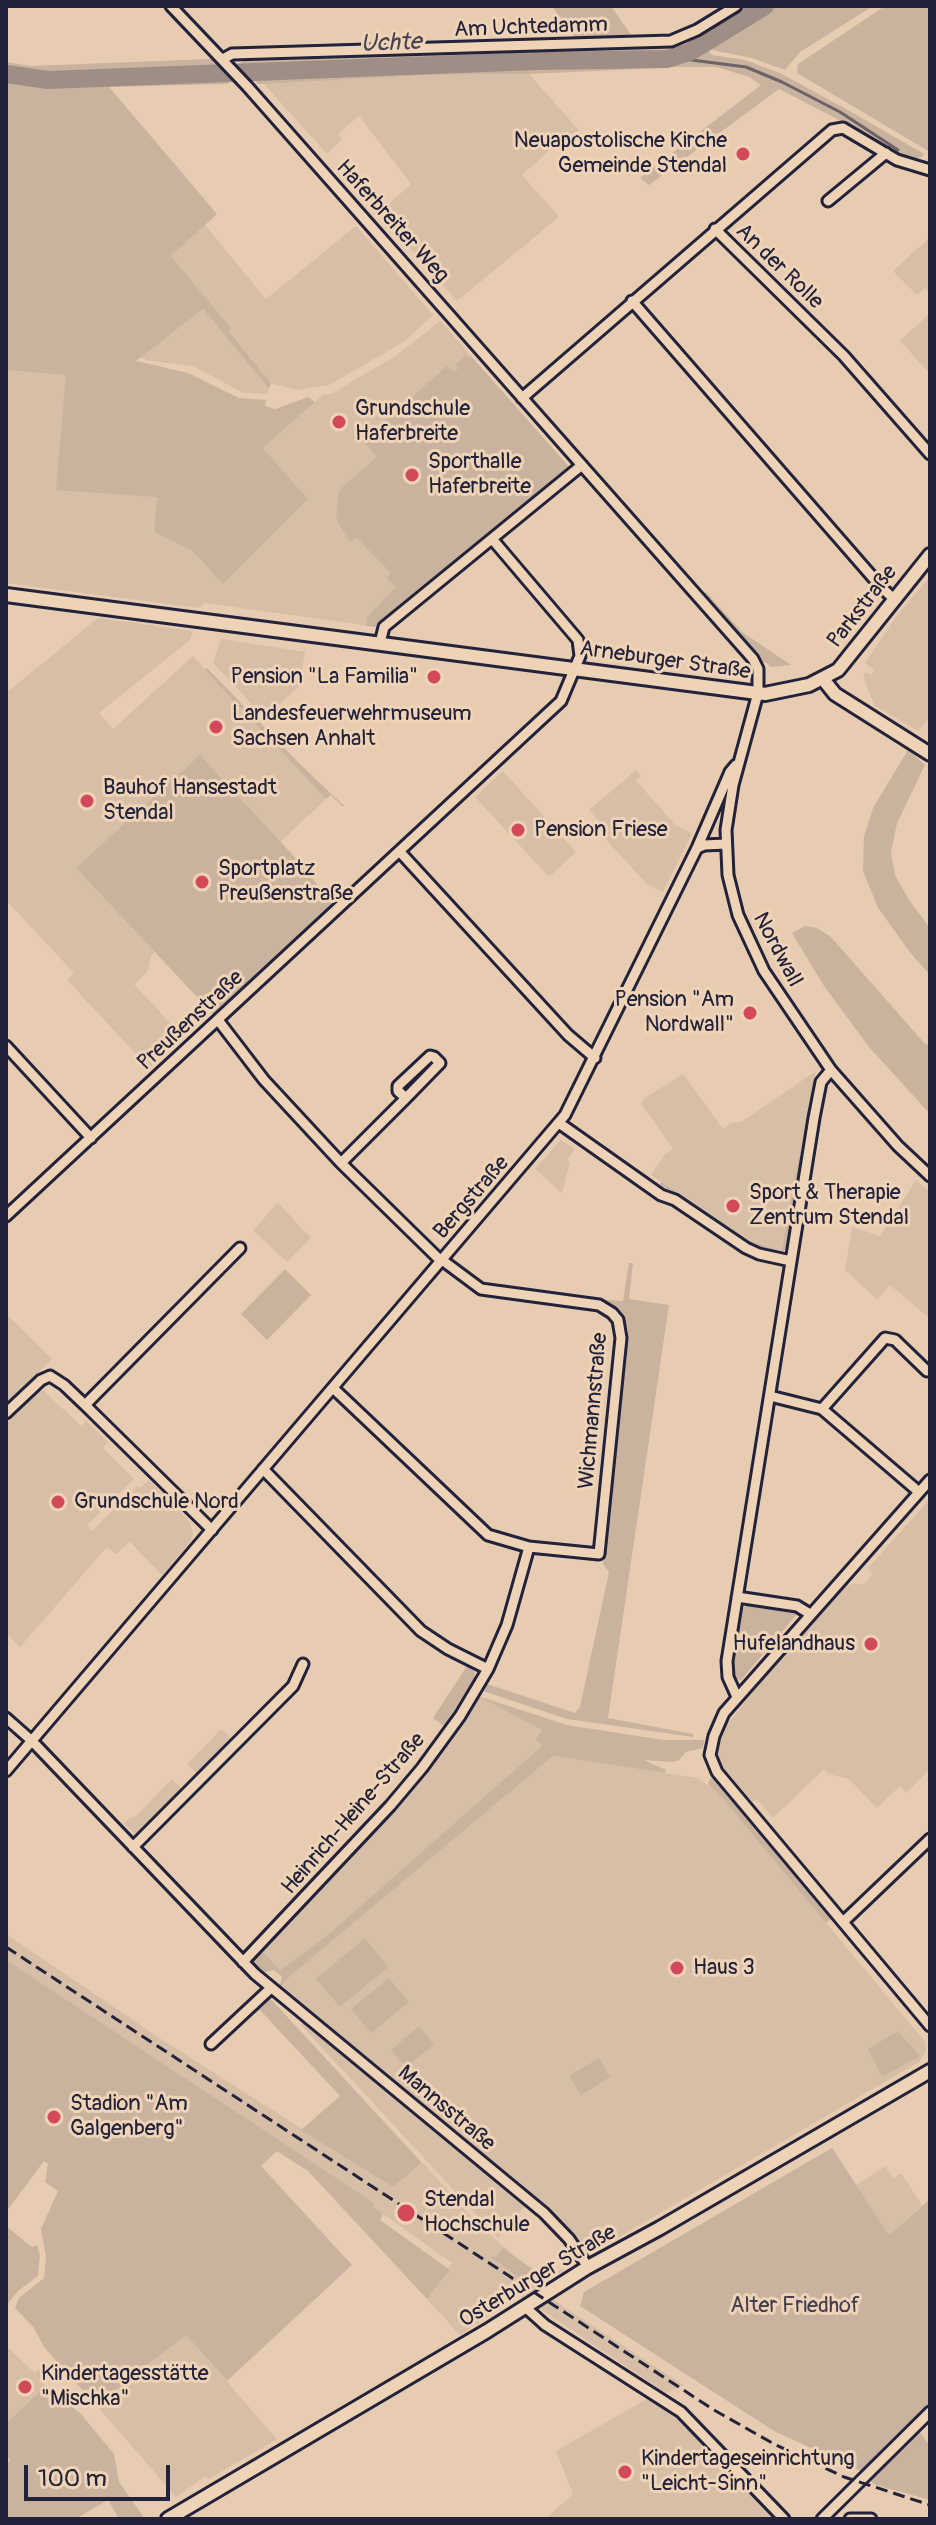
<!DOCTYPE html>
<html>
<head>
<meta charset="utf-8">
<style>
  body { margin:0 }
  #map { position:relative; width:936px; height:2525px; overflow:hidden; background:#e7ccb1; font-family:Pangolin,sans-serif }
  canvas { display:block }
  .frame { position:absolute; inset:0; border:8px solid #22223b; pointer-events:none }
  .scale { position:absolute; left:24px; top:2465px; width:146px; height:36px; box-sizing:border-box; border:4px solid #22223b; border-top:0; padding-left:10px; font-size:24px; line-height:28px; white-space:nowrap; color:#22223b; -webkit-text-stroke:6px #efd3b6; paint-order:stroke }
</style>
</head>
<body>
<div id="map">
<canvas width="936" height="2525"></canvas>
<div class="frame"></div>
<div class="scale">100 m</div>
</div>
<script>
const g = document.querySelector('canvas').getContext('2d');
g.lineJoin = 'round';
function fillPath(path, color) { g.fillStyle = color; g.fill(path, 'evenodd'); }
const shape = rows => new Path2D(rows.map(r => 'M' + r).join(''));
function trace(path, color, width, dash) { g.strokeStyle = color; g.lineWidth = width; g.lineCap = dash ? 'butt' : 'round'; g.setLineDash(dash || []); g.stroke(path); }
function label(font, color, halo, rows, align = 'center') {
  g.font = font + ' Pangolin,sans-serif'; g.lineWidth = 6; g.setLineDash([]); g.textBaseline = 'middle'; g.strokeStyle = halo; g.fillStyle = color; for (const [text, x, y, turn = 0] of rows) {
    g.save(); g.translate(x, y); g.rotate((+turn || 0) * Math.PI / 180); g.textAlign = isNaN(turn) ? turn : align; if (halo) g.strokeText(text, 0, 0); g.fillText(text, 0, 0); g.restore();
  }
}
fillPath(shape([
  [529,74,579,130,558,148,550,139,546,142,550,147,548,152,522,175,559,217,457,301,379,213,411,184,359,116,338,134,342,139,327,154,264,84,428,75],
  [205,225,266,299,356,226,433,315,405,341,329,385,297,390,271,383,229,330,231,328,171,256],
  [930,237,930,293,925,288,917,295,893,271],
  [203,309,269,389,268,394,244,393,192,366,146,360,140,357],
  [930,313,930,374,900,341],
  [440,321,471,356,453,373,447,367,365,442,378,457,415,594,378,627,205,603,199,608,6,583,6,370,66,374,157,497,154,532,192,551,209,570,308,499,263,448,323,395,331,394,397,355],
  [930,577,930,716,918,731,874,705,863,676,866,672,871,675,875,670,865,663,898,614],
  [98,618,193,631,190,640,99,713,113,729,193,656,326,799,280,842,200,756,77,868,155,952,151,956,148,971,134,984,183,1037,149,1068,67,980,74,973,6,900,6,693],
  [221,639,305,652,299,686,265,718,213,663],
  [636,770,641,776,636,781,673,822,673,824,692,833,663,892,647,884,598,831,603,826,589,810],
  [503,771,576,852,549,877,475,797],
  [816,1071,783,1251,746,1240,651,1175,665,1154,673,1149,641,1103,645,1098,683,1074,723,1129,731,1123,741,1122],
  [561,1140,575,1149,567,1160,570,1162,562,1193,535,1169],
  [916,1180,930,1192,930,1319,890,1285,877,1299,845,1270,852,1227,880,1236],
  [278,1203,311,1238,287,1262,253,1230],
  [6,1314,52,1359,6,1405],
  [44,1391,81,1426,86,1421,108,1442,103,1448,134,1479,87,1525,92,1531,137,1486,140,1488,149,1480,190,1522,193,1535,189,1544,162,1575,130,1542,116,1554,107,1547,20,1647,6,1633,6,1424,38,1392],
  [930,1499,930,1769,906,1793,900,1786,877,1808,849,1779,829,1774,824,1769,773,1818,757,1799,753,1802,718,1761,717,1752,727,1725,763,1679,846,1586,855,1583,863,1585,873,1574,868,1568],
  [478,1696,543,1730,536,1739,543,1746,330,1933,280,1970,261,1950,396,1806,440,1751],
  [221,1729,234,1741,200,1776,187,1764],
  [553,1756,698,1778,718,1793,926,2043,926,2052,919,2062,593,2252,587,2250,538,2203,282,1989,289,1976],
  [172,1779,185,1792,142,1833,136,1835,124,1824,131,1817,134,1818],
  [6,1934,161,2039,393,2187,423,2163,477,2223,523,2264,516,2275,683,2385,666,2393,519,2295,460,2335,427,2299,450,2270,448,2268,452,2263,372,2206,329,2193,308,2171,6,1978],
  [305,2021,526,2205,498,2238,301,2025],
  [886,2166,893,2178,901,2173,922,2205,889,2235,856,2185],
  [186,2335,277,2439,209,2479,206,2476,176,2497,96,2405],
  [6,2346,35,2373,39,2369,44,2375,39,2380,45,2385,7,2426],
  [652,2396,684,2420,776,2519,545,2519,573,2494,556,2451]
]), '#d7bea7');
fillPath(shape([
  [552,6,611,6,634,39,576,40],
  [744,6,873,6,800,52,785,70,752,58,712,50,702,33],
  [885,6,930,6,930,152,797,73,798,64],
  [699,36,712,55,745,60,782,74,855,114,924,154,922,157,905,160,845,123,779,89,649,185,640,178,761,85,749,77,717,67,682,67,529,74,428,75,264,84,258,84,239,64,243,61,659,49,678,47],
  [211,59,232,81,228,84,109,87,217,214,171,256,231,328,229,331,271,383,269,389,203,309,136,361,188,373,239,398,266,400,265,406,275,409,308,397,315,402,263,448,308,499,223,584,192,551,154,532,157,497,56,490,66,375,6,370,6,62,30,66],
  [466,355,469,358,471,356,570,468,378,627,366,626,367,617,396,587,387,578,391,573,356,537,350,542,339,525,336,518,339,490,377,457,363,441,447,366,454,372,458,368,456,364],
  [706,592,742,632,791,665,771,667,765,662,762,663,704,594],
  [207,668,301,765,344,806,343,807,331,795,326,799,205,670],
  [908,750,925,765,897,823,891,853,895,875,909,900,930,928,930,975,912,955,878,908,863,871,864,836,873,808],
  [200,755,302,865,330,901,332,899,335,903,279,955,277,954,275,959,214,1015,76,868],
  [805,926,817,928,831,937,926,1045,930,1042,930,1114,869,1047,824,986,792,933],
  [799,1156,802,1161,788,1248,781,1253,747,1244,660,1184,661,1182,680,1194,746,1240,782,1251],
  [629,1263,633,1263,629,1299,669,1305,608,1718,693,1734,693,1737,567,1719,483,1691,487,1684,575,1713,580,1707,609,1572,603,1564,628,1330,622,1315,614,1308,601,1300,582,1298,623,1301],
  [285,1269,311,1295,267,1340,241,1314],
  [749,1604,792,1609,797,1614,741,1680,734,1678,732,1671,740,1610],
  [467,1666,474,1671,475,1677,444,1726,433,1718],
  [478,1696,567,1725,664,1740,704,1740,703,1748,686,1752,679,1760,673,1762,644,1760,666,1770,665,1773,553,1756,290,1976,282,1986,283,1992,280,1985,282,1977,274,1970,261,1973,256,1968,254,1960,261,1950,280,1970,330,1933,542,1746,536,1739,542,1730],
  [715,1777,749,1816,832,1918,826,1923,718,1793,708,1785,710,1779],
  [365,1938,388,1967,340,2007,316,1979],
  [6,1960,374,2203,373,2207,383,2214,380,2220,450,2270,427,2299,308,2171,277,2151,261,2166,352,2265,227,2381,186,2335,96,2405,44,2347,34,2328,15,2308,19,2298,44,2278,46,2257,41,2229,58,2191,45,2182,48,2164,44,2161,6,2212],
  [389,1978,409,2002,371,2033,351,2009],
  [269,1997,422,2163,393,2187,301,2130,340,2096,260,2010,246,2018],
  [419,2026,434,2044,406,2068,391,2050],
  [898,2031,920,2056,882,2077,868,2049],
  [599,2058,610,2077,581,2095,569,2076],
  [832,2148,889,2235,930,2199,930,2405,863,2472,774,2431,580,2306,584,2292],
  [6,2226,32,2247,37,2245,40,2255,38,2276,18,2291,6,2306],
  [503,2248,545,2278,568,2267,545,2281,541,2279,535,2288,491,2258,497,2256],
  [42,2389,54,2400,59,2396,81,2414,114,2454,119,2482,145,2519,119,2519,108,2500,75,2519,6,2519,6,2464,10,2461,6,2453,6,2424],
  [919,2431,930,2446,930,2500,876,2485,867,2479]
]), '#c9b39f');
trace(shape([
  [676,58,746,67,782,82,840,112,898,150]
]), '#6c6368', 3);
trace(shape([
  [6,74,48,80,537,61,667,59,690,52,765,6]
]), '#9e8e86', 18);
const street = shape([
  [171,6,247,86,753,659,758,669,758,693,733,785,726,830,728,875,738,915,764,971,831,1070,898,1146,930,1176],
  [223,59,232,54,671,41,697,30,736,6],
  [828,201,886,153],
  [715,229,844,356,930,454],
  [632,301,882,588,895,600],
  [522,398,832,130,843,128,897,160,930,170],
  [380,643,384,627,582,465],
  [697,848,704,845,726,844],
  [400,852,568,1035,595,1058],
  [218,1020,264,1080,341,1163,441,1261],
  [6,1046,91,1138],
  [559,1123,661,1195,675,1200,746,1248,759,1254,791,1261],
  [341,1163,406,1098,440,1063,434,1057,430,1056,398,1086,398,1091,406,1098],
  [6,1216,561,701,580,656,578,640,493,540],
  [333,1388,488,1535,529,1547,599,1554,621,1338,618,1320,612,1313,599,1305,481,1289,442,1260],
  [770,1396,822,1409,919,1492],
  [85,1405,212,1530],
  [822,1409,885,1338,895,1340,927,1371],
  [6,1413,41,1380,50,1376,64,1385,85,1405,240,1248],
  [263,1469,421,1631,448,1649,488,1669],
  [930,1480,724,1713,714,1736,710,1755,717,1772,930,2026],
  [737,1597,797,1606,810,1614],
  [737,1697,728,1677,727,1661,814,1118,821,1082,831,1070],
  [6,1718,32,1741,255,1974,544,2213,569,2239,588,2267],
  [6,1771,565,1115,697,848,730,772,736,765],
  [133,1847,293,1686,303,1664],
  [843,1922,930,1839],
  [243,1962,390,1806,422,1768,460,1716,488,1669,507,1625,529,1547],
  [211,2044,271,1988],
  [525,2307,545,2325,681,2412,784,2519],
  [822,2519,930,2412],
  [850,2519,871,2519]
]);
const secondary = shape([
  [6,595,765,694,809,685,838,670,930,555],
  [823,679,835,694,930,754],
  [168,2519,487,2331,588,2267,660,2228,930,2071]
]);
trace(street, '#22223b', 15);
trace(secondary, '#22223b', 18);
trace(street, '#efd3b6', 9);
trace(secondary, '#efd3b6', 12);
trace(shape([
  [6,1947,714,2410,774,2444,844,2477,930,2505]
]), '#22223b', 3, [12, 6]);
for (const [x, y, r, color] of [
  [743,154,8,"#d1495b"],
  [339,422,8,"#d1495b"],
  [412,475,8,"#d1495b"],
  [434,677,8,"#d1495b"],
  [216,727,8,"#d1495b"],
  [87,801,8,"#d1495b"],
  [518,830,8,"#d1495b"],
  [202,882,8,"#d1495b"],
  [750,1013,8,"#d1495b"],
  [733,1206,8,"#d1495b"],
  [58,1502,8,"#d1495b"],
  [871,1644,8,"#d1495b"],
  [677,1968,8,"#d1495b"],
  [54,2117,8,"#d1495b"],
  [406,2213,10,"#d1495b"],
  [25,2387,8,"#d1495b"],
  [625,2472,8,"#d1495b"]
]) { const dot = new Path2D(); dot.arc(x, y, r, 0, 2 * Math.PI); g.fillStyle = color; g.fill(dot); trace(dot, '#efd3b6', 3); }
label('22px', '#22223b', '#efd3b6', [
  ["Am Uchtedamm",531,28,-2],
  ["Haferbreiter Weg",392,222,48],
  ["An der Rolle",779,267,44],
  ["Parkstraße",863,607,-52],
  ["Arneburger Straße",665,661,8],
  ["Nordwall",777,950,62],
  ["Preußenstraße",191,1021,-43],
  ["Bergstraße",472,1198,-49],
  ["Wichmannstraße",594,1411,-85],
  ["Heinrich-Heine-Straße",354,1814,-49],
  ["Mannsstraße",446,2109,40],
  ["Osterburger Straße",538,2277,-31]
]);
label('22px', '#22223b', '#efd3b6', [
  ["Neuapostolische Kirche",727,141,"right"],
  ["Gemeinde Stendal",727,166,"right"],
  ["Grundschule",355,409],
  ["Haferbreite",355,434],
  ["Sporthalle",428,462],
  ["Haferbreite",428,487],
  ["Pension \"La Familia\"",418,677,"right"],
  ["Landesfeuerwehrmuseum",232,714],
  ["Sachsen Anhalt",232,739],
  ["Bauhof Hansestadt",103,788],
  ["Stendal",103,813],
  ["Pension Friese",534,830],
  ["Sportplatz",218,869],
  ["Preußenstraße",218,894],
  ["Pension \"Am",734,1000,"right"],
  ["Nordwall\"",734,1025,"right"],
  ["Sport & Therapie",749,1193],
  ["Zentrum Stendal",749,1218],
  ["Grundschule Nord",74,1502],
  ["Hufelandhaus",855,1644,"right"],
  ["Haus 3",693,1968],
  ["Stadion \"Am",70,2104],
  ["Galgenberg\"",70,2129],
  ["Stendal",424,2200],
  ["Hochschule",424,2225],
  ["Kindertagesstätte",41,2374],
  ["\"Mischka\"",41,2399],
  ["Kindertageseinrichtung",641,2459],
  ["\"Leicht-Sinn\"",641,2484]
], 'left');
label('22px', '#433f4f', '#efd3b6', [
  ["Alter Friedhof",795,2306]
]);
label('italic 24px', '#474252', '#efd3b6', [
  ["Uchte",391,44,-2]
]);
</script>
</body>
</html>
